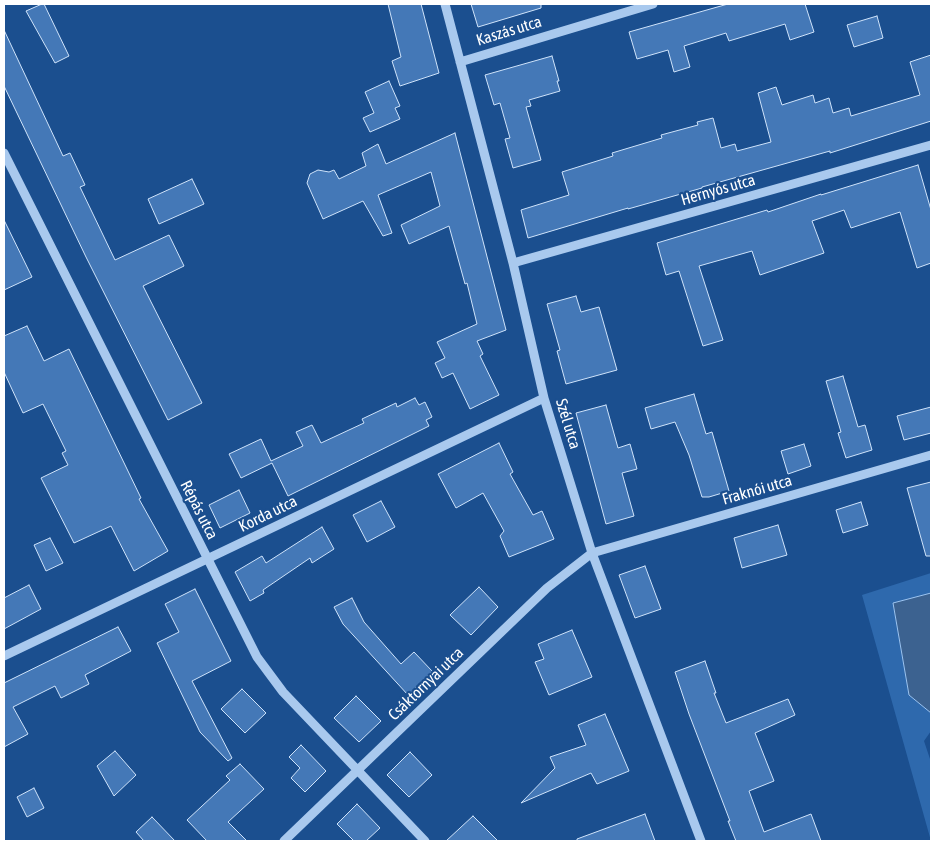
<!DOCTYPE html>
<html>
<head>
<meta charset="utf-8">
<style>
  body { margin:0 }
  #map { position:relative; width:935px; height:845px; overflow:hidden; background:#1b4f8f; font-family:"Asap Condensed",sans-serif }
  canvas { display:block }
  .frame { position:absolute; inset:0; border:5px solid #fff; pointer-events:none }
</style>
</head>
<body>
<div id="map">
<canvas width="935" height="845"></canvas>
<div class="frame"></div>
</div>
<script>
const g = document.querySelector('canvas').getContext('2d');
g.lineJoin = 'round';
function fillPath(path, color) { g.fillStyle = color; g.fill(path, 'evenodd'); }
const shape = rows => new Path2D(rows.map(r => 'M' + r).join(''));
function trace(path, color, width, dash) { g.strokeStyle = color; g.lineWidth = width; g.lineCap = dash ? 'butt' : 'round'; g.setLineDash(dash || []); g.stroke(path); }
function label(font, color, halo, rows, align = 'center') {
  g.font = font + ' "Asap Condensed",sans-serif'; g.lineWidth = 4.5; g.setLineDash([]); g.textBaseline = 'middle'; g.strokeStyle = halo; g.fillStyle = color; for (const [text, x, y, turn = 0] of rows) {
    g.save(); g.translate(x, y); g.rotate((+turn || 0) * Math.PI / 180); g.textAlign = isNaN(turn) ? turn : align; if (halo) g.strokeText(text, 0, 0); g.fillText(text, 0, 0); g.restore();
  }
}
fillPath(shape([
  [931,573,931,593,893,604,909,695,931,713,931,731,924,741,931,762,931,841,862,595]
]), '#2e69ad');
const water = shape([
  [931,593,931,713,909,695,893,603,931,593]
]);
fillPath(water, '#3c6290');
trace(water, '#9cc4f0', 1);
const building = shape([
  [42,4,44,4,69,56,55,63,26,11,42,4],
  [388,4,421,4,439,73,400,86,392,61,401,57,388,4],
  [471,4,541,4,541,8,478,27,471,4],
  [728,4,805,4,814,32,790,40,785,24,729,41,726,33,684,46,690,67,674,72,668,50,637,59,629,32,728,4],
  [877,16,883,38,854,47,847,25,877,16],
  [4,30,63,156,70,153,85,185,80,187,115,260,169,235,184,266,143,286,202,403,168,420,86,257,4,86,4,30],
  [931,55,931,121,830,153,830,151,702,187,702,188,628,209,628,208,528,238,521,210,569,195,562,172,613,156,612,153,662,138,661,135,698,125,697,122,713,118,721,148,735,144,737,151,771,142,758,93,776,87,782,105,813,95,815,103,829,98,833,113,849,108,851,116,920,95,910,62,931,55],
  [552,56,559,81,557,81,560,91,529,100,531,106,526,107,541,160,513,168,505,139,510,138,500,103,494,105,485,75,552,56],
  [389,81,400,106,395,108,400,119,370,132,363,118,374,113,365,92,389,81],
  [455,133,506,330,477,341,483,354,480,356,499,395,470,409,453,373,442,378,435,363,445,358,437,342,477,324,467,283,465,284,449,226,409,244,401,225,440,206,431,172,378,195,392,233,383,236,363,201,323,219,307,183,310,174,318,170,329,172,334,170,339,179,366,166,362,153,378,144,386,164,455,133],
  [918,165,931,210,931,263,917,268,900,212,851,228,844,210,812,221,824,253,760,275,752,251,699,266,723,340,703,346,679,271,666,275,657,243,767,210,768,212,821,194,821,195,918,165],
  [192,179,204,204,159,224,148,199,192,179],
  [4,220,32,277,4,290,4,220],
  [576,296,581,312,599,307,617,370,566,384,557,351,560,350,547,304,576,296],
  [27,326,44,361,69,349,141,498,139,499,168,551,134,571,111,526,74,543,41,478,68,465,62,453,66,451,43,404,23,413,4,372,4,336,27,326],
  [843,376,858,427,865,425,872,450,846,458,838,433,841,432,826,381,843,376],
  [694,394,706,434,712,432,729,491,709,497,702,497,689,455,675,422,651,429,645,408,694,394],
  [415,398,419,405,425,402,432,417,426,420,429,426,288,496,272,463,241,478,229,454,261,439,271,461,303,446,296,432,312,425,321,443,364,423,362,419,396,403,397,407,415,398],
  [606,405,618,448,630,444,637,469,622,473,634,516,606,524,576,413,606,405],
  [931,407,931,433,904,440,897,416,931,407],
  [499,443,513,472,510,474,533,515,542,511,554,539,509,557,500,536,504,531,483,493,456,508,438,474,499,443],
  [804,444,811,466,788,474,781,451,804,444],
  [931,482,931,556,926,556,907,488,931,482],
  [239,490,250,513,220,528,209,505,239,490],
  [381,501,395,527,367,542,353,515,381,501],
  [861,502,868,525,843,533,836,510,861,502],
  [778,525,787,555,742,568,734,538,778,525],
  [322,527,334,549,312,563,310,558,263,590,264,593,250,601,235,572,262,556,266,563,322,527],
  [50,538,63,563,46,571,34,545,50,538],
  [645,566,661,609,635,618,619,575,645,566],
  [29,585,41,609,4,629,4,598,29,585],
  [479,587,498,607,471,635,450,615,479,587],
  [195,589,231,661,192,681,232,758,228,761,200,732,157,643,179,632,165,604,195,589],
  [352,598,364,622,401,664,414,652,432,671,408,695,343,624,334,607,352,598],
  [118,627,131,651,85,675,89,684,61,698,55,686,13,707,28,734,4,747,4,683,118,627],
  [572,630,592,677,549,695,535,662,544,659,538,644,572,630],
  [705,661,716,693,714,693,726,723,788,699,795,715,755,733,774,781,749,791,764,832,811,814,821,841,736,841,728,821,730,821,689,714,675,672,705,661],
  [242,689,266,713,245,733,221,709,242,689],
  [356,696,381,721,359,742,334,718,356,696],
  [605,714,629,771,597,784,591,773,521,803,555,768,550,757,586,745,578,725,605,714],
  [301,745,326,771,305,792,291,778,300,768,289,757,301,745],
  [115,751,136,775,114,796,97,766,115,751],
  [410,752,432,775,409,797,387,775,410,752],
  [240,764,264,789,228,822,247,841,207,841,187,820,230,780,226,776,240,764],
  [34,788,44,808,27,817,17,797,34,788],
  [357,804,380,828,366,841,354,841,337,824,357,804],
  [645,814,655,841,577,841,577,839,645,814],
  [473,816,498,841,446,841,473,816],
  [152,817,175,841,144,841,136,832,152,817]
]);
fillPath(building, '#4478b7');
trace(building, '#cfe3fa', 1);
trace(shape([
  [445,4,513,263,544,398,592,553,701,841],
  [460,62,653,4],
  [4,153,257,657,283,692,425,841],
  [513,263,931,145],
  [4,656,544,398],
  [284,841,547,588,592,553,931,455]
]), '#a9c9ee', 9);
label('16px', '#fff', '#1b4f8f', [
  ["Kaszás utca",509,31,-17],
  ["Hernyós utca",718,190,-16],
  ["Szél utca",568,424,73],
  ["Fraknói utca",757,490,-16],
  ["Répás utca",199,510,63],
  ["Korda utca",268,514,-26],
  ["Csáktornyai utca",426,684,-44]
]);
</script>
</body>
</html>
